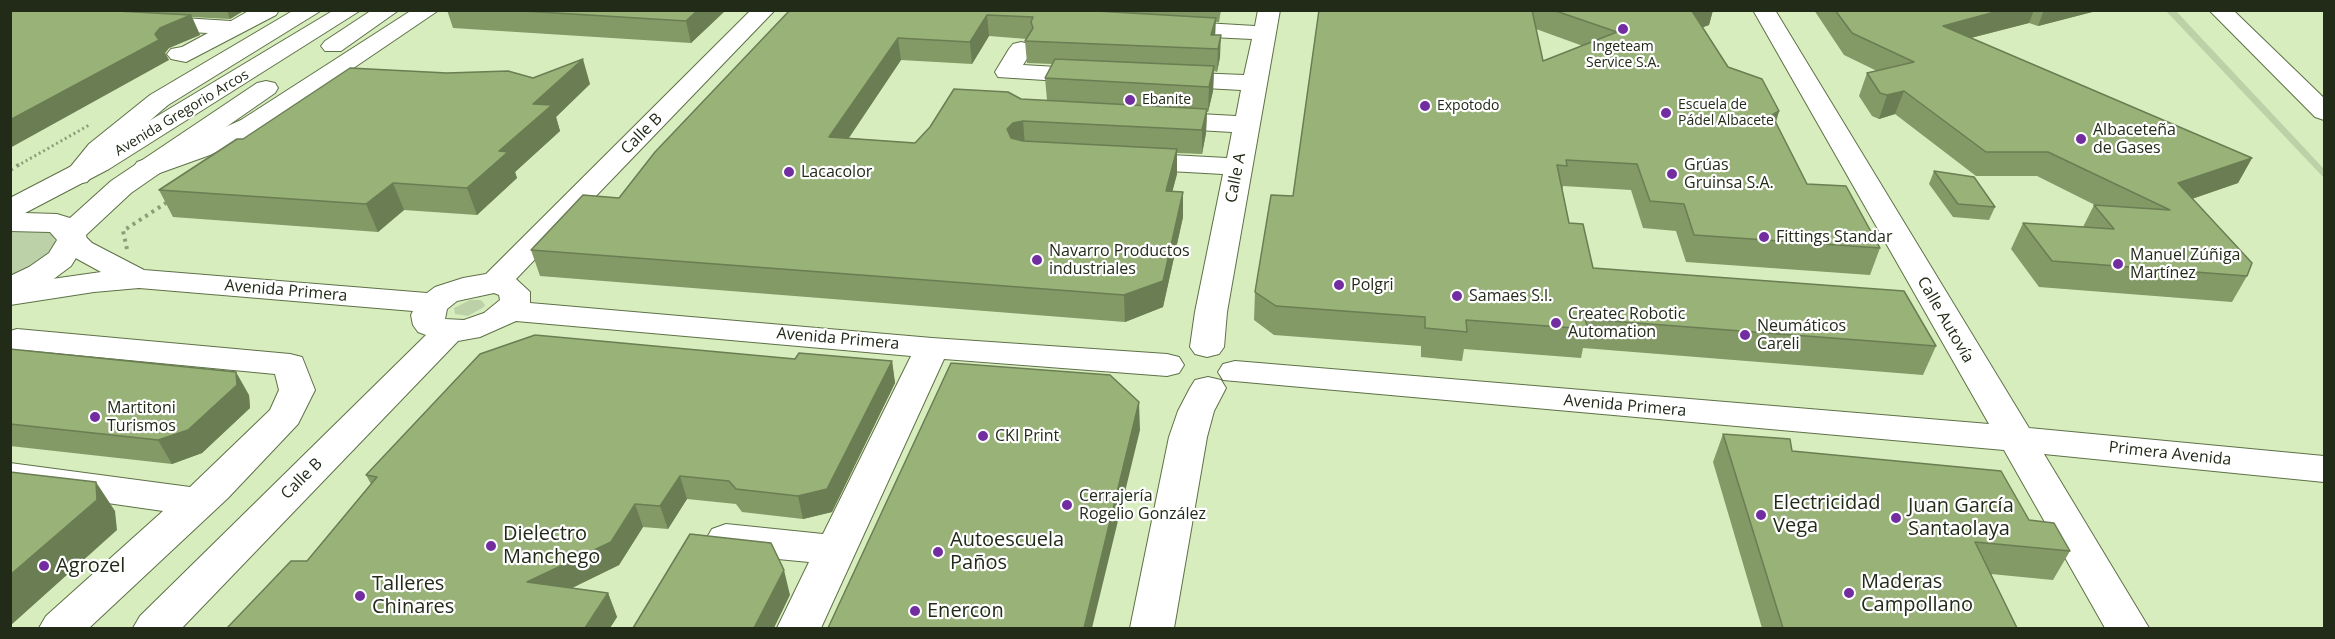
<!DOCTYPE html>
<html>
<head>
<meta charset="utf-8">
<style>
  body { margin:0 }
  #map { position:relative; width:2335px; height:639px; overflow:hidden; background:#d7edbe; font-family:"Open Sans",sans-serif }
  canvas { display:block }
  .frame { position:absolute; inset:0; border:12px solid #222a18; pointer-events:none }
</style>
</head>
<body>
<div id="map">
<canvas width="2335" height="639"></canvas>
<div class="frame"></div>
</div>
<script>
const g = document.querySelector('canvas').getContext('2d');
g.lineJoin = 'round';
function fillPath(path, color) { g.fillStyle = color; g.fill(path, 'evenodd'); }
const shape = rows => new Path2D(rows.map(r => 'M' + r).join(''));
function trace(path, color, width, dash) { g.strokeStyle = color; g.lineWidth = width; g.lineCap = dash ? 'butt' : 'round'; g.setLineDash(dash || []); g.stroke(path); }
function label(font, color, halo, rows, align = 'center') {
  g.font = font + ' "Open Sans",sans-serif'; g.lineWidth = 4.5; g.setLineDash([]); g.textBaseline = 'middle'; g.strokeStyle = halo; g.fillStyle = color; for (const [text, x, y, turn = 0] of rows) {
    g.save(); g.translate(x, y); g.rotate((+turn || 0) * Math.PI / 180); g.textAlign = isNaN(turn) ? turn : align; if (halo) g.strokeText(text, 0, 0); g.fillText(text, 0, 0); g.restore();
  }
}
fillPath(shape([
  [2166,11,2176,11,2324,169,2324,178],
  [11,228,44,230,51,234,56,243,53,250,11,280],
  [470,300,481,300,485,305,484,307,468,316,455,314,454,308]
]), '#bdd1a8');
const minor = shape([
  [250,10,279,10,276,15,186,62,171,59,167,54,171,49,182,47,208,33,150,30,142,28,139,23,142,18,150,16,231,21,250,10],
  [294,10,322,10,168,105,109,156,87,182,77,184,67,182,63,176,89,144,150,95,294,10],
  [412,10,439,10,259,132,210,155,157,174,147,176,137,174,133,168,137,162,190,143,241,120,412,10],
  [751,10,775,10,516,279,530,292,530,303,932,338,1167,354,1179,357,1184,365,1179,373,1167,376,944,359,821,628,777,628,809,562,726,554,712,549,706,539,712,529,726,524,823,534,911,356,516,321,480,337,458,341,182,628,133,628,140,616,426,335,418,332,413,325,411,315,413,311,139,288,94,292,10,305,10,285,101,272,70,255,57,240,61,234,72,231,83,234,92,243,144,270,427,293,435,287,463,278,486,274,751,10],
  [494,293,499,295,500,300,484,313,464,320,445,319,447,309,457,301,494,293],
  [1258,10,1280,10,1227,312,1224,347,1219,354,1207,357,1195,354,1190,347,1195,312,1223,174,1133,169,1123,167,1119,161,1123,155,1133,153,1227,158,1232,132,1162,128,1153,126,1149,120,1153,114,1162,112,1236,116,1241,90,1169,86,1160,84,1157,79,1160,74,1169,72,1244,75,1252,39,1170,35,1162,33,1159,28,1162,23,1170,21,1255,26,1258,10],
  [1753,10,1775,10,2029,428,2324,456,2324,482,2044,454,2149,628,2105,628,2004,450,1223,380,1218,372,1223,364,1235,361,1989,424,1753,10],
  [2209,10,2233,10,2324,98,2324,120,2315,117,2209,10],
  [1021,42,1029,44,1033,49,1023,65,1091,69,1100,71,1103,76,1100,81,1091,83,998,77,995,72,1009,49,1013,44,1021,42],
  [17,329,290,354,302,357,315,390,298,424,228,498,89,628,39,628,46,616,163,511,10,489,10,463,190,487,270,410,279,390,275,374,24,350,10,354,10,331,17,329],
  [1208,377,1221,380,1226,388,1214,411,1207,437,1174,628,1130,628,1169,437,1178,411,1190,388,1195,380,1208,377]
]);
const major = shape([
  [334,10,361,10,109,169,25,213,57,214,70,218,111,181,257,83,266,81,275,83,278,88,275,93,131,193,86,235,87,240,71,266,51,281,10,297,10,276,29,267,49,253,57,240,50,232,10,231,10,198,89,157,334,10],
  [372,10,399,10,341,51,325,51,321,46,325,41,372,10]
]);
trace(minor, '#5e7147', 2);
trace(major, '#5e7147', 2);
trace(shape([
  [17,166,91,124]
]), '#8d9d7a', 3, [2, 3]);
trace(shape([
  [10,170,20,164],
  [127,249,123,231,169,201]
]), '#8d9d7a', 4, [3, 4.5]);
fillPath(minor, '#fff');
fillPath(major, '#fff');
fillPath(shape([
  [10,10,245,10,230,19,192,17,200,35,169,48,165,53,169,60],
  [447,10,726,10,691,43,453,28],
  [790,10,1221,10,1219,22,1215,22,1215,35,1220,57,1217,72,1214,71,1213,91,1208,112,1207,112,1206,133,1202,154,1177,153,1177,174,1172,191,1183,192,1183,217,1163,307,1125,322,540,276,531,250,619,198],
  [989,36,1027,39,1025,41,1027,63,1052,64,1045,78,1047,100,915,143,849,138,901,60,972,64],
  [1319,10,1713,10,1709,25,1702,27,1728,67,1779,111,1776,123,1807,184,1880,248,1870,275,1686,262,1676,231,1643,228,1631,190,1563,186,1562,191,1569,223,1593,268,1936,346,1923,375,1583,348,1581,358,1464,349,1462,361,1421,357,1421,346,1274,335,1254,320,1255,292,1293,196],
  [1536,29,1583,46,1543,61],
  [1814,10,2100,10,2038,26,2029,23,1971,38,2252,158,2238,183,2192,199,2247,276,2232,302,2039,287,2011,249,2023,223,2083,227,2094,205,2095,205,2037,176,1976,176,1895,114,1879,119,1872,116,1859,96,1867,73,1877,71,1844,55],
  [533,78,590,84,556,117,560,131,515,172,517,178,477,215,404,210,378,232,173,217,159,190],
  [1934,171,1995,207,1989,220,1953,217,1929,184],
  [10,349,249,395,250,408,202,453,172,464,10,446],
  [795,359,892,361,895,383,832,512,803,519,742,512,736,504,687,499,668,529,643,527,619,565,572,588,608,593,617,617,610,628,227,628,307,561,371,484,366,475],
  [1723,434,1792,451,2029,520,2070,551,2053,580,1991,574,2017,628,1762,628,1713,462]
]), '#839966');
fillPath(shape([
  [227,10,245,10,230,19],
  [698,10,726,10,691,43,686,21],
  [1694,10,1713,10,1709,25,1686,34,1692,11],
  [2002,10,2034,10,2029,23,1935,47,1943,26],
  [2044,10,2100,10,2038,26],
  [191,15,200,35,169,48,165,53,169,60,10,148,10,120,155,34,160,28],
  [987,15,989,36,972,64,970,42],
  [1216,18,1215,40,1211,35],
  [1221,35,1220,57,1217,72,1218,49],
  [898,38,901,60,833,161,829,137],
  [583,59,590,84,556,117,560,131,515,172,517,178,477,215,467,188,499,151,533,104],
  [1214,66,1213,91,1208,112,1209,87],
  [1904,91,1895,114,1879,119,1887,95],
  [1207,109,1206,133,1202,154,1202,130],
  [1779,111,1771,136,1772,115],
  [1023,121,1025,145,1015,147,1007,129,1013,123],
  [1177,149,1177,174,1166,216,1166,191],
  [2252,158,2238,183,2165,208,2178,183],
  [393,183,404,210,378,232,366,204],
  [1183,192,1183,217,1163,307,1125,322,1124,295],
  [892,361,895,383,832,512,803,519,798,496],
  [236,372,249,395,250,408,202,453,172,464,158,440],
  [1139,402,1140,430,1092,628,1084,628],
  [680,476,687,499,668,529,660,506],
  [96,482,115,511,117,530,10,626,10,575],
  [635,504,643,527,619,565,537,605,527,582],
  [784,570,790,595,774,628,754,628],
  [608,593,617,617,610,628,585,628]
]), '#6a7d53');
const building = shape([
  [10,10,98,10,191,15,160,28,155,34,159,40,10,120,10,10],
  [507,10,698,10,686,21,507,10],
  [790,10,1079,10,1216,18,1211,35,1221,35,1218,49,1025,41,1033,28,1031,22,1033,17,987,15,970,42,898,38,829,137,915,143,930,127,954,89,1008,92,1021,99,1207,109,1202,130,1023,121,1013,123,1007,129,1011,138,1023,141,1177,149,1166,191,1183,192,1163,281,1124,295,531,250,583,195,619,198,655,152,790,10],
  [1319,10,1532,10,1543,61,1617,32,1553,10,1694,10,1692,11,1728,67,1762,79,1779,111,1772,115,1807,184,1846,186,1880,248,1694,235,1684,204,1650,201,1637,164,1566,160,1567,166,1557,165,1569,223,1583,224,1593,268,1904,291,1936,346,1585,319,1588,329,1466,320,1467,332,1425,328,1425,317,1276,306,1255,292,1271,195,1293,196,1319,10],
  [1835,10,2002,10,1943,26,2252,158,2178,183,2252,263,2247,276,2052,261,2023,223,2114,229,2094,205,2170,210,2048,152,1986,152,1904,91,1887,95,1880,93,1867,73,1914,62,1852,33,1835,10],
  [583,59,533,104,552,105,499,151,508,152,467,188,393,183,366,204,159,190,237,139,243,139,350,68,447,73,508,71,533,78,583,59],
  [1055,59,1214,66,1209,87,1045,78,1055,59],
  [1934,171,1974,177,1995,207,1958,204,1934,171],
  [535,335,795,359,799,353,892,361,827,489,798,496,736,489,729,481,680,476,660,506,635,504,611,542,527,582,608,593,585,628,227,628,291,561,307,561,377,477,366,475,480,354,535,335],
  [10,349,236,372,237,385,188,430,158,440,10,424,10,349],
  [951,363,1110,375,1139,402,1084,628,828,628,951,363],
  [1723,434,1790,439,1792,451,2001,471,2029,520,2054,523,2070,551,1975,542,2017,628,1783,628,1723,434],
  [10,472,96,482,97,500,10,575,10,472],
  [690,534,771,543,784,570,754,628,633,628,690,534]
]);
fillPath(building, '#98b277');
trace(building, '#6a7d53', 1.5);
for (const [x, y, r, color] of [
  [1623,29,6,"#722da1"],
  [1130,100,6,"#722da1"],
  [1425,106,6,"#722da1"],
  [1666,113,6,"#722da1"],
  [2081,139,6,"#722da1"],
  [789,172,6,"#722da1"],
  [1672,174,6,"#722da1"],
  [1764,237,6,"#722da1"],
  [1037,260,6,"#722da1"],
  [2118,264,6,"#722da1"],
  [1339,285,6,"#722da1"],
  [1457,296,6,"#722da1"],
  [1556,323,6,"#722da1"],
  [1745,335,6,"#722da1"],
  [95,417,6,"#722da1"],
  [983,436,6,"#722da1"],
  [1067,505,6,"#722da1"],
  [1761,515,6,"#722da1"],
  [1896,518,6,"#722da1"],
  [491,546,6,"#722da1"],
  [938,552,6,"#722da1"],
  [44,566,6,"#722da1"],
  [1849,593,6,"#722da1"],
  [360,596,6,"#722da1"],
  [915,611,6,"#722da1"]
]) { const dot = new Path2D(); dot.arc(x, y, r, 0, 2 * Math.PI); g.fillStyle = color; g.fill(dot); trace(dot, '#fff', 2); }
label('14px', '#222a18', '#fff', [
  ["Ingeteam",1623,47,"center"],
  ["Service S.A.",1623,63,"center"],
  ["Ebanite",1142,100],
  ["Escuela de",1678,105],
  ["Pádel Albacete",1678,121],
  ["Expotodo",1437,106]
], 'left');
label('14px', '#222a18', '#fff', [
  ["Avenida Gregorio Arcos",182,113,-31]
]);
label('16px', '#222a18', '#fff', [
  ["Albaceteña",2093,130],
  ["de Gases",2093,148],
  ["Grúas",1684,165],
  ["Gruinsa S.A.",1684,183],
  ["Lacacolor",801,172],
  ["Fittings Standar",1776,237],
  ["Navarro Productos",1049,251],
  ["industriales",1049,269],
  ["Manuel Zúñiga",2130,255],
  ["Martínez",2130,273],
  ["Polgri",1351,285],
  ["Samaes S.l.",1469,296],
  ["Createc Robotic",1568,314],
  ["Automation",1568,332],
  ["Neumáticos",1757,326],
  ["Careli",1757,344],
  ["Martitoni",107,408],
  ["Turismos",107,426],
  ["CKI Print",995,436],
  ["Cerrajería",1079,496],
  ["Rogelio González",1079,514]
], 'left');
label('16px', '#222a18', '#fff', [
  ["Calle B",642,134,-45],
  ["Calle A",1236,178,-79],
  ["Avenida Primera",286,291,5],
  ["Calle Autovía",1945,320,60],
  ["Avenida Primera",838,339,5],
  ["Avenida Primera",1625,406,5],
  ["Primera Avenida",2170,454,6],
  ["Calle B",302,479,-45]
]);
label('20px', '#222a18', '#fff', [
  ["Electricidad",1773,503],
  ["Vega",1773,526],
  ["Juan García",1908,506],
  ["Santaolaya",1908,529],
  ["Dielectro",503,534],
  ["Manchego",503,557],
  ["Autoescuela",950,540],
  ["Paños",950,563],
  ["Agrozel",56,566],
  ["Maderas",1861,582],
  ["Campollano",1861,605],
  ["Talleres",372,584],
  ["Chinares",372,607],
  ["Enercon",927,611]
], 'left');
</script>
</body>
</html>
